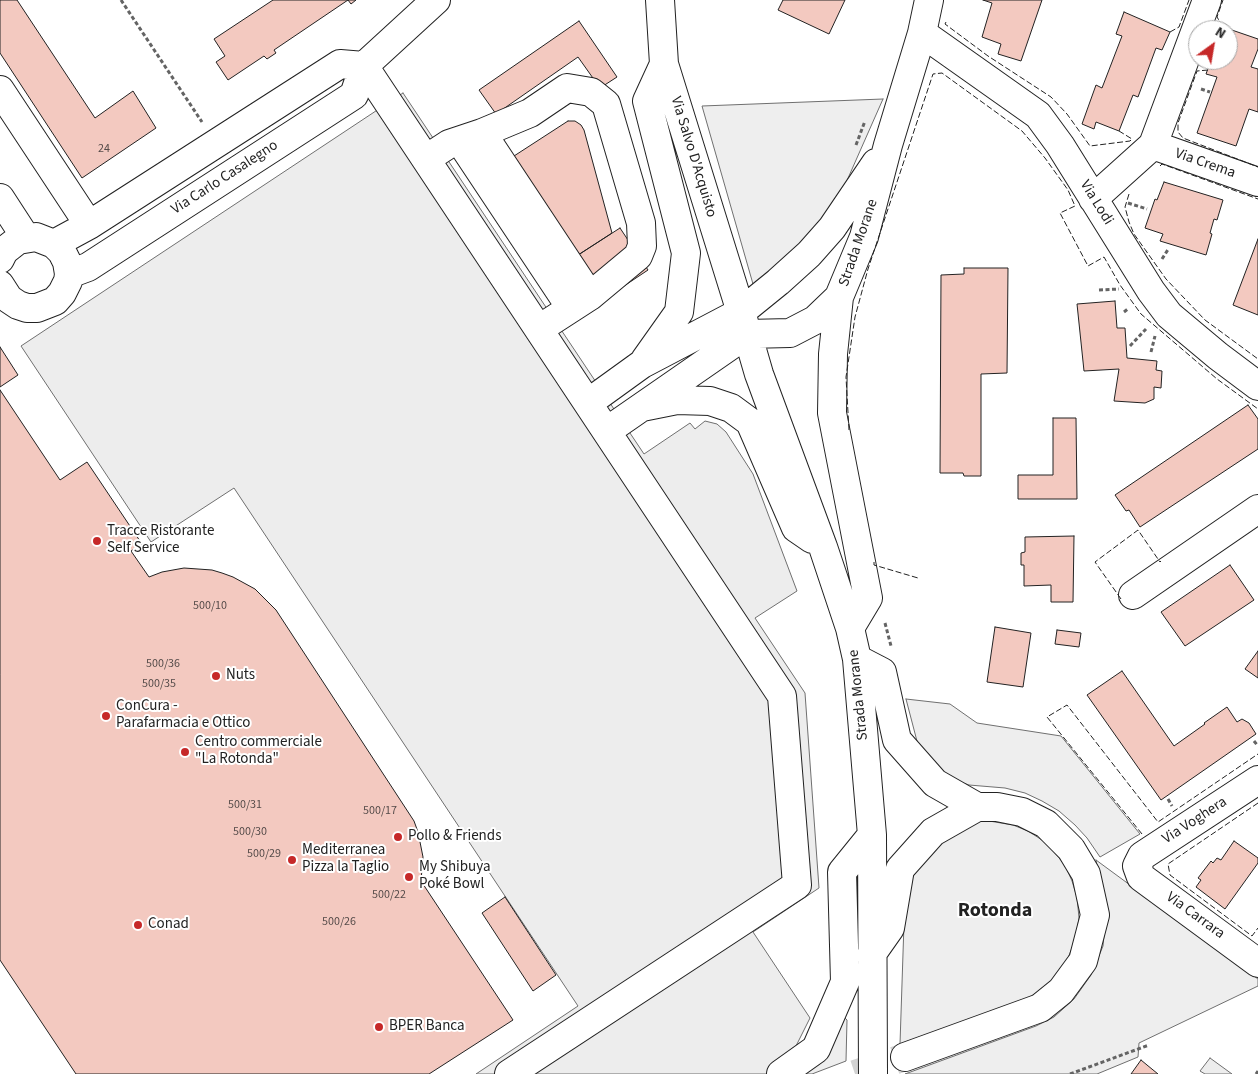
<!DOCTYPE html>
<html>
<head>
<meta charset="utf-8">
<style>
  body { margin:0 }
  #map { position:relative; width:1258px; height:1074px; overflow:hidden; background:#fff; font-family:"Source Sans 3",sans-serif }
  canvas { display:block }
  .north { position:absolute; left:1188px; top:20px; width:50px; height:50px; box-sizing:border-box; background:#fff; border:1px solid #a7a7a7; border-radius:50%; rotate:32deg; font-size:14px; font-weight:700; line-height:20px; text-align:center; color:#222 }
  .north::after { content:''; display:block; margin:auto; width:18px; height:22px; background:#c62828; clip-path:polygon(50% 0,100% 100%,50% 72%,0 100%) }
</style>
</head>
<body>
<div id="map">
<canvas width="1258" height="1074"></canvas>
<div class="north">N</div>
</div>
<script>
const g = document.querySelector('canvas').getContext('2d');
g.lineJoin = 'round';
function fillPath(path, color) { g.fillStyle = color; g.fill(path, 'evenodd'); }
const shape = rows => new Path2D(rows.map(r => 'M' + r).join(''));
function trace(path, color, width, dash) { g.strokeStyle = color; g.lineWidth = width; g.lineCap = dash ? 'butt' : 'round'; g.setLineDash(dash || []); g.stroke(path); }
function label(font, color, halo, rows, align = 'center') {
  g.font = font + ' "Source Sans 3",sans-serif'; g.lineWidth = 4; g.setLineDash([]); g.textBaseline = 'middle'; g.strokeStyle = halo; g.fillStyle = color; for (const [text, x, y, turn = 0] of rows) {
    g.save(); g.translate(x, y); g.rotate((+turn || 0) * Math.PI / 180); g.textAlign = isNaN(turn) ? turn : align; if (halo) g.strokeText(text, 0, 0); g.fillText(text, 0, 0); g.restore();
  }
}
const green = shape([
  [883,99,826,228,755,291,702,106,883,99],
  [906,699,950,704,977,723,1061,736,1140,834,1100,857,1087,838,1075,825,1059,811,1042,801,1025,793,1005,788,969,785,952,779,936,768,918,745,906,699],
  [983,820,1013,825,1028,831,1042,840,1054,852,1065,865,1072,881,1077,897,1079,918,1076,938,1068,958,1057,975,1042,990,1024,1000,900,1044,905,893,914,869,962,823,983,820],
  [1096,860,1258,979,1258,986,1139,1043,1138,1057,1097,1074,905,1074,1036,1026,1054,1017,1074,999,1091,975,1103,946,1106,913,1096,860],
  [843,1016,847,1020,846,1061,812,1074,797,1074,843,1016]
]);
fillPath(green, '#eee');
trace(green, '#6f6f6f', 1);
const parking = shape([
  [403,93,644,454,690,423,695,429,705,421,717,424,726,432,753,474,797,591,755,618,805,693,819,888,753,932,810,1018,788,1062,770,1074,476,1074,578,1006,234,488,151,542,21,346,403,93],
  [1210,1058,1232,1074,1205,1074,1200,1071,1210,1058]
]);
fillPath(parking, '#ededed');
trace(parking, '#6f6f6f', 1);
const building = shape([
  [0,0,17,0,95,118,133,91,156,128,82,178,0,53,0,0],
  [273,0,356,0,351,4,348,0,274,50,276,53,267,59,264,56,228,80,216,62,225,56,214,39,273,0],
  [783,0,845,0,829,34,778,10,783,0],
  [983,0,1042,0,1021,61,998,54,1001,44,982,37,992,3,983,0],
  [1124,12,1170,32,1162,50,1156,48,1138,97,1133,95,1119,131,1096,122,1094,129,1082,124,1096,85,1102,88,1122,36,1116,34,1124,12],
  [579,21,617,77,600,88,578,57,496,114,479,90,579,21],
  [1223,27,1258,39,1258,49,1251,67,1258,69,1258,112,1249,109,1236,146,1197,133,1217,77,1206,74,1211,60,1228,60,1228,30,1222,30,1223,27],
  [568,121,575,121,581,125,584,130,612,233,578,255,514,156,568,121],
  [1164,182,1223,200,1217,220,1214,219,1210,233,1212,234,1206,255,1160,241,1163,234,1145,228,1155,199,1157,200,1164,182],
  [620,228,648,270,600,302,572,259,620,228],
  [1258,239,1258,315,1233,305,1258,239],
  [964,268,1008,268,1007,373,981,374,981,476,964,476,963,473,940,473,941,275,964,274,964,268],
  [1115,301,1117,328,1125,328,1127,358,1157,361,1156,370,1162,371,1161,388,1154,387,1154,399,1145,403,1114,401,1119,369,1084,371,1077,304,1115,301],
  [0,347,18,375,0,387,0,347],
  [0,390,60,480,87,462,142,544,131,551,149,577,162,572,184,568,212,570,222,573,233,577,255,589,276,610,414,821,418,832,423,857,421,881,513,1020,429,1074,76,1074,0,960,0,390],
  [1248,405,1258,419,1258,449,1140,527,1129,510,1126,511,1115,495,1248,405],
  [1053,418,1076,418,1077,499,1018,499,1018,475,1053,475,1053,418],
  [1074,536,1073,602,1051,602,1051,585,1024,586,1024,565,1021,565,1021,553,1025,552,1025,537,1074,536],
  [1230,565,1254,600,1185,646,1161,612,1230,565],
  [995,627,1031,633,1023,687,987,682,995,627],
  [1057,630,1081,633,1079,647,1055,644,1057,630],
  [1258,651,1258,678,1245,669,1258,651],
  [1122,671,1174,746,1205,724,1204,723,1227,707,1237,722,1242,719,1249,723,1256,734,1161,800,1087,695,1122,671],
  [1234,841,1258,858,1258,863,1225,909,1196,887,1201,880,1198,878,1211,861,1213,863,1217,858,1221,860,1234,841],
  [505,897,556,975,533,991,482,913,505,897],
  [1141,1060,1147,1065,1158,1074,1131,1074,1141,1060]
]);
fillPath(building, '#f3c9c0');
trace(building, '#222', 1);
trace(shape([
  [855,1074,905,1057]
]), '#d3d3d3', 28, [28, 14]);
const minor = shape([
  [660,0,664,64,741,312,759,374,823,547,850,628,857,659,872,835,873,1074],
  [922,33,1038,115,1060,145,1151,291,1169,315,1218,356,1258,386],
  [364,66,782,696,797,885,509,1074],
  [0,90,89,225],
  [482,133,530,113,567,88,591,92,606,104,641,223,642,246,638,256,590,296],
  [460,141,571,308],
  [1153,145,1258,182],
  [426,159,449,144,482,133,590,296,539,329],
  [0,198,26,238],
  [1093,199,1153,145,1207,0],
  [54,244,89,225,340,64,364,66],
  [0,259,4,251,18,240,36,237,54,244,62,252,67,262,69,274,68,281,62,293,55,301,37,308,27,308,18,305,9,299,0,285],
  [69,274,88,267,354,95,364,66,436,0],
  [839,297,833,354,832,413,868,598,850,628],
  [747,334,790,333,815,320,839,297,864,237,888,145,922,33,929,0],
  [645,360,679,312,686,253,647,101,664,64],
  [588,403,642,364,741,312,778,282,809,254,832,228,876,163],
  [642,407,677,400,710,401,731,408,750,422,796,528,812,539],
  [607,431,747,334],
  [1133,595,1258,509],
  [857,659,882,672,897,740,935,783,977,807],
  [1258,780,1142,856,1137,866,1141,877,1258,963],
  [871,955,890,928,900,869,933,832,977,807,997,807,1022,812,1046,824,1071,849,1086,874,1095,915,1083,961,1061,991,1040,1008,905,1057],
  [781,1074,816,1049,845,982,842,872,872,835]
]);
trace(minor, '#222', 30);
trace(shape([
  [121,0,202,122],
  [1201,89,1210,92],
  [856,145,865,121],
  [1128,203,1147,209],
  [1162,259,1169,248],
  [1099,290,1119,289],
  [1124,312,1129,308],
  [1130,346,1146,329],
  [1151,352,1155,336],
  [885,623,891,646],
  [1254,741,1258,746],
  [1168,799,1172,806],
  [1070,1074,1149,1045],
  [1256,1074,1258,1071]
]), '#646464', 3, [4, 2.5]);
trace(minor, '#fff', 28);
trace(shape([
  [946,22,945,24,988,56,1051,97,1067,114,1090,146,1130,141,1132,139,1119,131],
  [1223,27,1217,17,1223,0],
  [1170,32,1179,27,1189,0],
  [1208,70,1197,71,1178,123,1178,132,1183,138,1258,167],
  [1160,166,1162,164,1258,199],
  [1129,194,1125,207,1129,222,1134,234,1166,279,1205,320,1258,359],
  [849,430,846,377,855,317,868,269,933,74,942,73,1022,131,1045,158,1068,190,1075,206,1060,213,1088,266,1104,257,1120,285,1141,314,1217,379,1258,409],
  [874,562,874,565,918,578],
  [1121,599,1095,562,1138,530,1160,562,1161,561],
  [1258,803,1168,864,1170,875,1252,936,1258,928],
  [1142,834,1047,717,1067,705,1158,822,1258,754]
]), '#222', 1, [6, 2.5]);
for (const [x, y, r, color] of [
  [97,541,5,"#c62828"],
  [216,676,5,"#c62828"],
  [106,716,5,"#c62828"],
  [185,752,5,"#c62828"],
  [398,837,5,"#c62828"],
  [292,860,5,"#c62828"],
  [409,877,5,"#c62828"],
  [138,925,5,"#c62828"],
  [379,1027,5,"#c62828"]
]) { const dot = new Path2D(); dot.arc(x, y, r, 0, 2 * Math.PI); g.fillStyle = color; g.fill(dot); trace(dot, '#fff', 2); }
label('12px', '#564c4a', null, [
  ["24",104,149],
  ["500/10",210,606],
  ["500/36",163,664],
  ["500/35",159,684],
  ["500/31",245,805],
  ["500/17",380,811],
  ["500/30",250,832],
  ["500/29",264,854],
  ["500/22",389,895],
  ["500/26",339,922]
]);
label('15px', '#222', '#fff', [
  ["Via Salvo D'Acquisto",693,157,73],
  ["Via Crema",1205,164,19],
  ["Via Carlo Casalegno",225,178,-33],
  ["Via Lodi",1096,203,58],
  ["Strada Morane",859,243,-71],
  ["Strada Morane",859,695,-96],
  ["Via Voghera",1195,821,-33],
  ["Via Carrara",1195,916,36]
]);
label('15px', '#222', '#fff', [
  ["Tracce Ristorante",107,532],
  ["Self Service",107,549],
  ["Nuts",226,676],
  ["ConCura -",116,707],
  ["Parafarmacia e Ottico",116,724],
  ["Centro commerciale",195,743],
  ["\"La Rotonda\"",195,760],
  ["Pollo & Friends",408,837],
  ["Mediterranea",302,851],
  ["Pizza la Taglio",302,868],
  ["My Shibuya",419,868],
  ["Poké Bowl",419,885],
  ["Conad",148,925],
  ["BPER Banca",389,1027]
], 'left');
label('bold 20px', '#222', '#fff', [
  ["Rotonda",995,912]
]);
</script>
</body>
</html>
